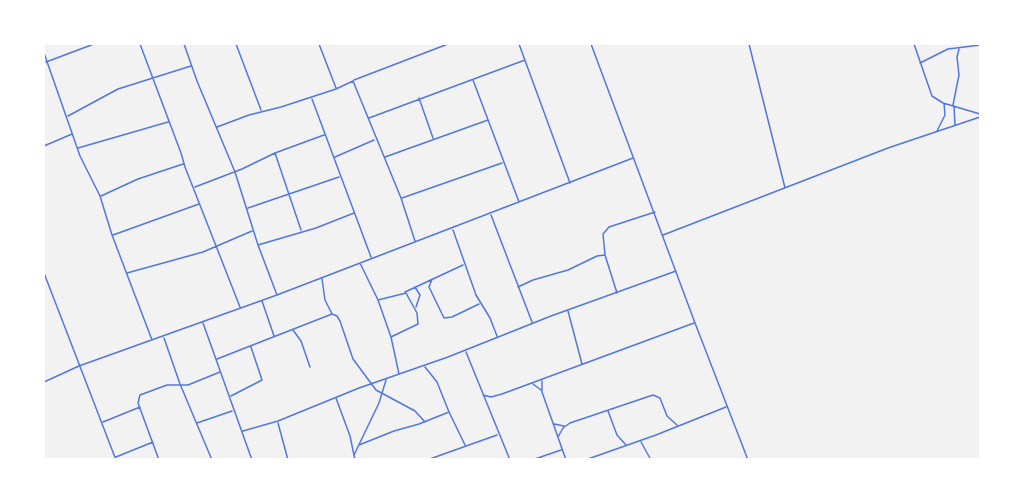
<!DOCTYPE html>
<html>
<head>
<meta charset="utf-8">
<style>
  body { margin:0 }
  #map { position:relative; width:1024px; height:503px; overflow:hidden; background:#f2f2f2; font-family:Poppins,sans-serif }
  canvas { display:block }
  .frame { position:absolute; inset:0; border:45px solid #fff; pointer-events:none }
</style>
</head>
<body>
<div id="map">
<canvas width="1024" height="503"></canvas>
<div class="frame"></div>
</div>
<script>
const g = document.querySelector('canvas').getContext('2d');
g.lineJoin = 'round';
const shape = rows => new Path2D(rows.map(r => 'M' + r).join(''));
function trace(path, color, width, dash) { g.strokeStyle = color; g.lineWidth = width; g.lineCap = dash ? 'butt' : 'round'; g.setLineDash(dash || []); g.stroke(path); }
trace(shape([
  [140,44,181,153,185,167,240,307],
  [184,44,197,81,235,172,258,245,277,295],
  [236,44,261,110],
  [319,44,336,88],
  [519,44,570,183],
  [591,44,695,323,748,460],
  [749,44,785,188],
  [914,44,932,96,943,103,980,114],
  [44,53,80,156,100,196,112,235,152,340],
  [46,62,94,44],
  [920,63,948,49,980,45],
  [354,80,448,44],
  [473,80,519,202],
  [419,98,433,138],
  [312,99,371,257],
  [953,105,959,75,957,57,959,49],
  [954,106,955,125],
  [68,116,118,89,191,66],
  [369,118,525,60],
  [217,127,249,115,281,107,336,89,353,81,401,198,415,241],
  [937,131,945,115,944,103],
  [44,146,72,134],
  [78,148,168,122],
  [275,153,301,230],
  [335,157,374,140],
  [385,157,488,120],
  [195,187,242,169,275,153,324,135],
  [101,196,138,179,183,164],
  [402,198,502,163],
  [248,208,339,177],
  [491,215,532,322],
  [453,230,476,295,490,318,497,336],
  [113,235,199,204],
  [663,235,888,148,980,117],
  [258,245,316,228,354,213],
  [360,263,378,300,391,337,399,374],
  [44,273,116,460],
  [127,273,203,252,252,231],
  [322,279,325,300,332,314,337,316,340,321,353,359,376,390,415,411,425,422],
  [432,279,429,287,444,318,452,317,479,304],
  [415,287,420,295,416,307],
  [518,287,533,280,568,270,597,256,605,255],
  [405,292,463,265],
  [617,293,605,255,603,234,609,227,655,212],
  [378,300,406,293,417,313,418,324,391,337],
  [262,301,274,336],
  [568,311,582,364],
  [203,323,252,460],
  [293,330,301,341,310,367],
  [164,338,180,384,212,460],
  [466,352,510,460],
  [217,359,332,314],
  [425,367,437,382,449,412,465,445],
  [542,381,542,392,566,460],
  [44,382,79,366,277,295,633,158],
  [533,384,541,390],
  [483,395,491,397,502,394,694,323],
  [231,396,262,380,251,347],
  [336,398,350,436,355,460],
  [608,411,617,435,626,445],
  [103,422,140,407],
  [197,423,232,411],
  [278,423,288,460],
  [554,424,564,426],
  [243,431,278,421,359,388,448,357,551,316,676,271],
  [558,437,563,428,570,423,653,395,660,398,667,416,677,425],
  [641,442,651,460],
  [359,445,394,431,419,424,449,412],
  [354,455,379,403,386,380],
  [116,457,153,442],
  [159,460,138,403,140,395,167,385,188,385,220,372],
  [427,460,497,435],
  [532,460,561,450],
  [585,460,656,435,726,407]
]), '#5277de', 1.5);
</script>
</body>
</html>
